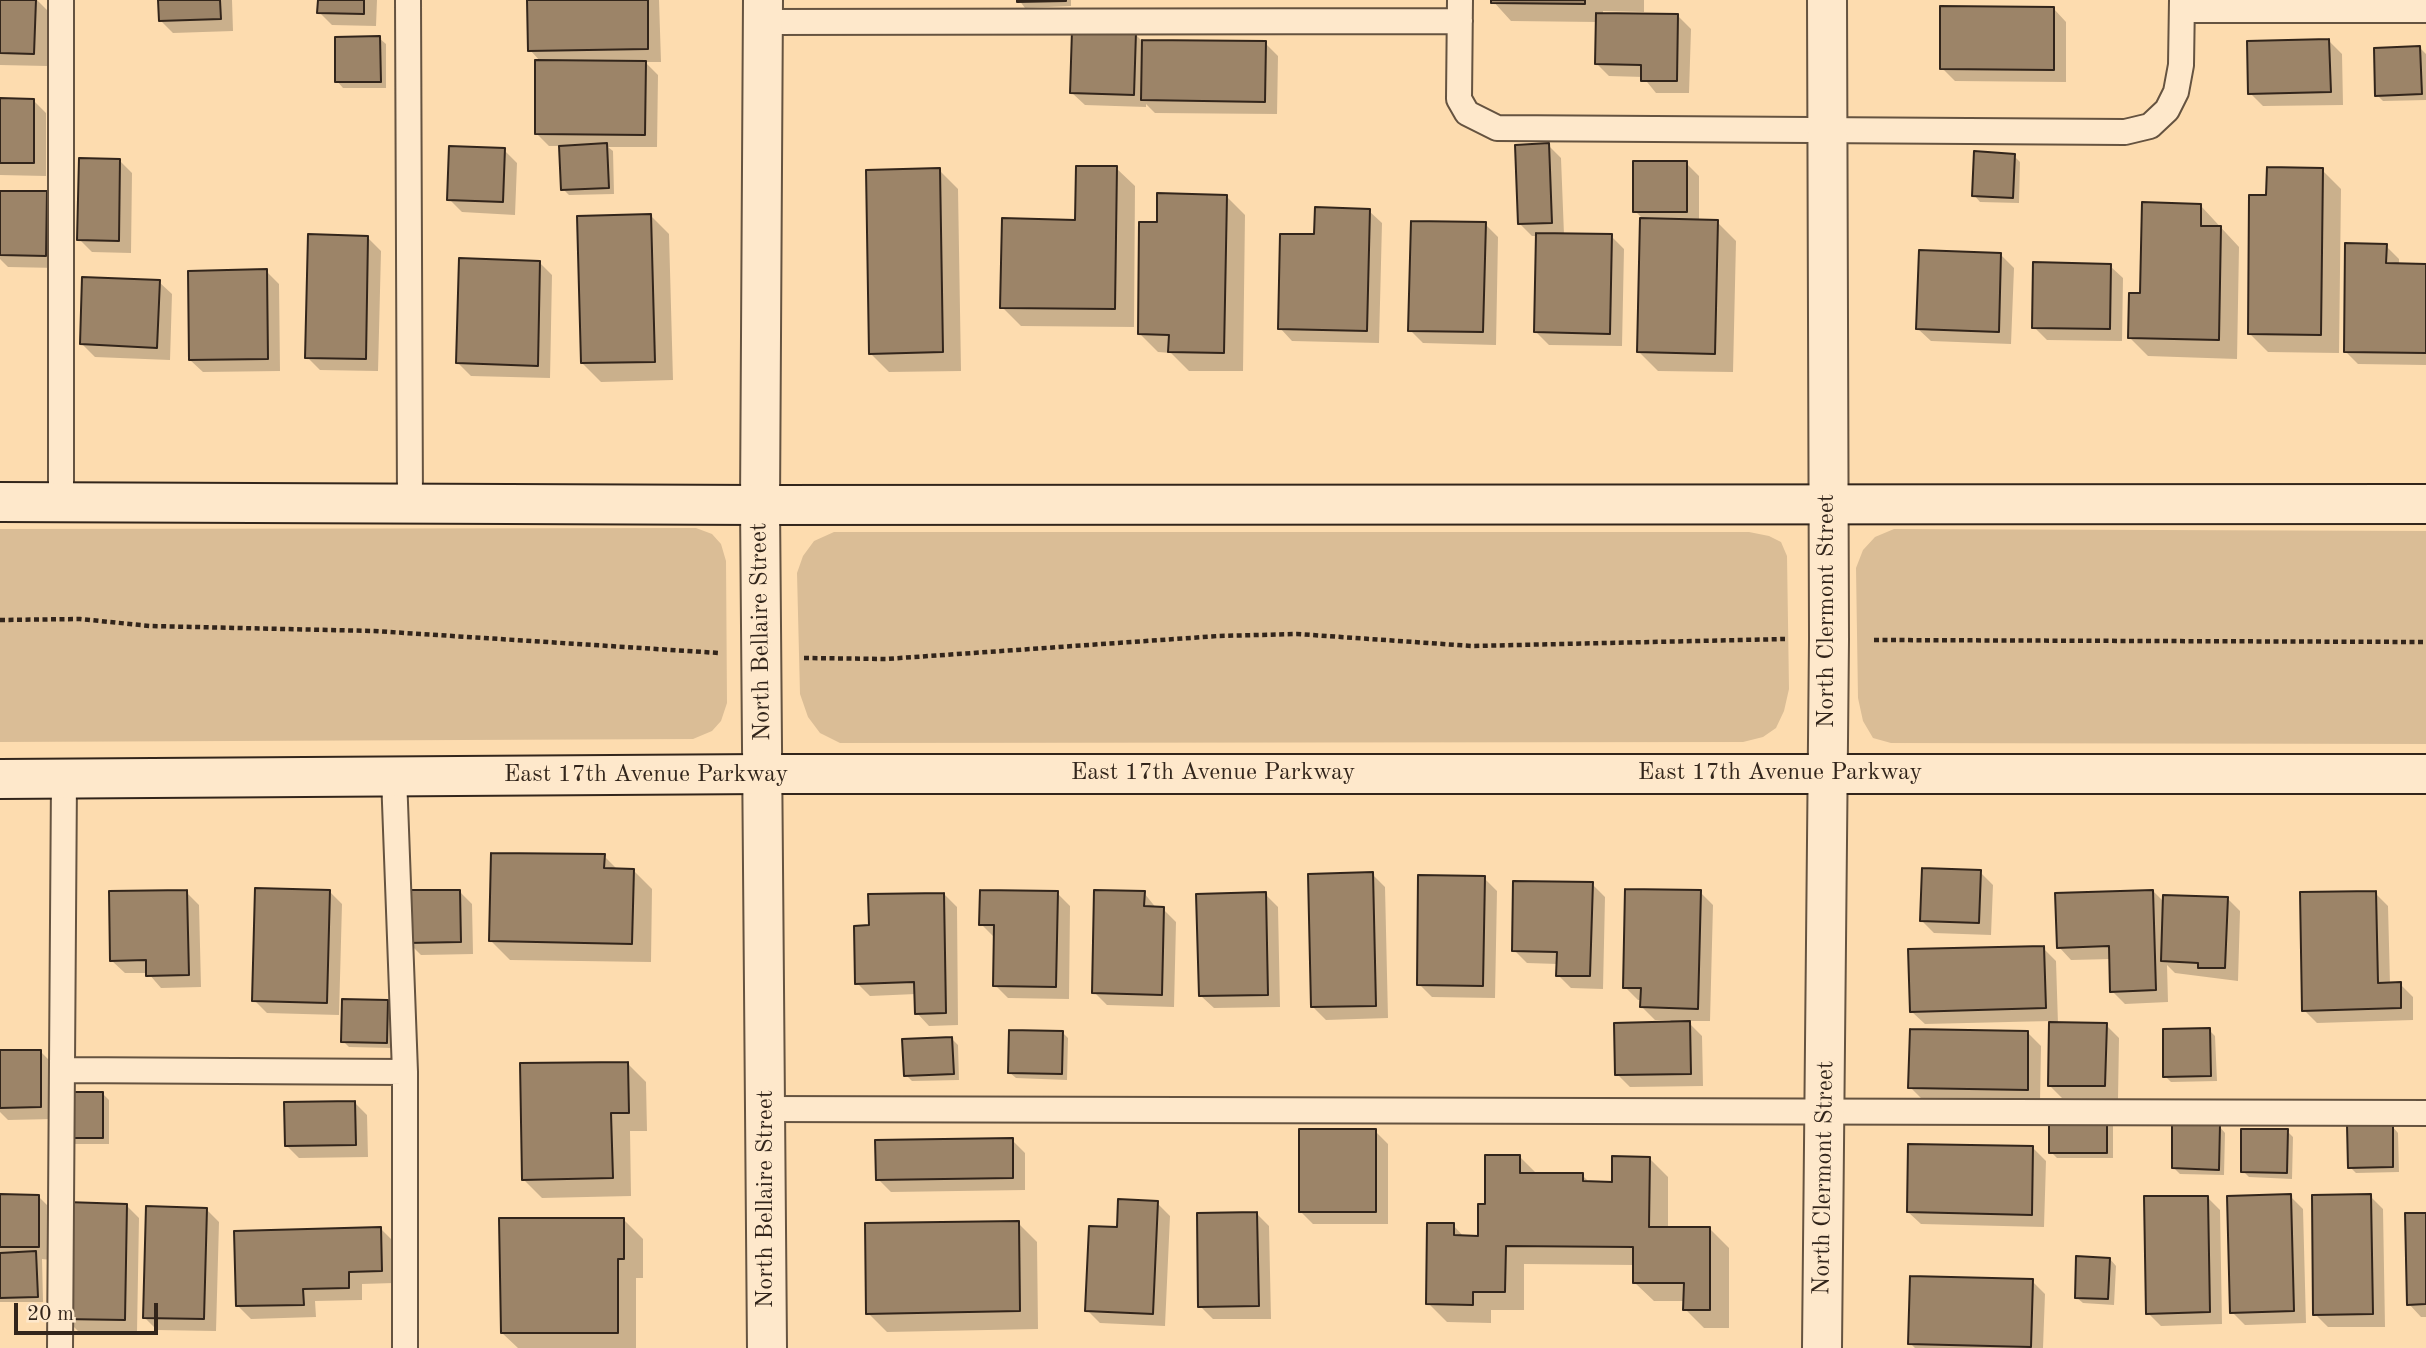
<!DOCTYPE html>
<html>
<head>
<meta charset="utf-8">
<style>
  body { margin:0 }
  #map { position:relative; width:2426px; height:1348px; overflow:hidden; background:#fddcaf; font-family:"Old Standard TT",serif }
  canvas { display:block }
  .scale { position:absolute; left:14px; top:1303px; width:144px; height:32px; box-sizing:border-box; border:4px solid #32251b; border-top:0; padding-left:9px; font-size:21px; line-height:24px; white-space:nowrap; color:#32251b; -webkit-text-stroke:5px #fee8cb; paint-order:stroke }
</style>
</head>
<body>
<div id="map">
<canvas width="2426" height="1348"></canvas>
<div class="scale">20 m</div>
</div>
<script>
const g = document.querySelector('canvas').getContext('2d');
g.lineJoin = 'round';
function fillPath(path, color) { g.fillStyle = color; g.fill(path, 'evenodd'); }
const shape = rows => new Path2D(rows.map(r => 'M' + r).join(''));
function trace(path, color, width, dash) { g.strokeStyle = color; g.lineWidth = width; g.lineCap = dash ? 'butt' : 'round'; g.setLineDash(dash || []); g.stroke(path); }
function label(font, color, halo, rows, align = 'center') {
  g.font = font + ' "Old Standard TT",serif'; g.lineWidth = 7; g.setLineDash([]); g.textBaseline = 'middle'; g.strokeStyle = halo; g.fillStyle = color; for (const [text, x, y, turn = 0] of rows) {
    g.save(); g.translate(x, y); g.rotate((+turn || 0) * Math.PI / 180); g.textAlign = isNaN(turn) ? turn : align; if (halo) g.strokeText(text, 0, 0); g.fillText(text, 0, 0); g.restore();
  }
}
fillPath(shape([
  [696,528,712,534,721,544,726,561,727,703,721,721,712,731,693,739,0,742,0,529],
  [1894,529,2426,531,2426,744,1891,743,1873,738,1863,721,1858,698,1856,568,1863,550,1875,537],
  [834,532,1749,532,1769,536,1781,542,1787,556,1789,689,1784,711,1776,728,1763,737,1743,742,840,743,820,733,808,717,800,694,797,573,803,556,814,541]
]), '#dabd96');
fillPath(shape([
  [0,0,37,0,48,11,47,66,0,65],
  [160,0,232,0,233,31,173,33,160,20],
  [320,0,377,0,376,26,332,25,319,12],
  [529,0,659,0,661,62,645,62,658,75,657,147,608,147,613,151,614,194,569,195,563,189,560,146,549,146,536,133,541,62,530,50],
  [1019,0,1071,0,1071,6,1025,8],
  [1492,0,1644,0,1644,12,1603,11,1603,15,1678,16,1691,29,1689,93,1656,93,1643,77,1609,76,1596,63,1597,22,1511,21],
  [2054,9,2066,22,2066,82,1955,81,1942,68],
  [1135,34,1143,42,1265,43,1278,56,1277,114,1155,113,1146,104,1146,107,1085,105,1072,93],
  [379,38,386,44,386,88,343,88,337,81],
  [2329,41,2342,54,2343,105,2263,106,2250,93],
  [2420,48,2426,54,2426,100,2383,101,2377,95],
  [0,100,34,101,46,113,46,176,0,175],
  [1548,145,1561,158,1564,235,1611,236,1624,249,1622,346,1549,345,1536,332,1538,236,1532,236,1519,223],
  [504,150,517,163,515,215,462,212,449,199],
  [2014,156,2020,162,2019,203,1980,202,1974,195],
  [119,160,132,173,131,253,92,252,79,239],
  [1686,163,1699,176,1699,221,1717,222,1736,241,1733,372,1658,371,1639,352,1642,218,1635,211],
  [1116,168,1135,186,1134,327,1021,326,1002,307,1077,222],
  [939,170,958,189,961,371,889,372,870,353],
  [2322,170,2341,189,2339,353,2268,352,2249,333,2268,197],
  [0,193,47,193,59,206,58,268,8,267,0,259],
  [1226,196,1245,215,1243,371,1189,371,1171,353,1158,352,1139,333,1158,224],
  [2201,206,2239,247,2237,359,2148,356,2129,337,2142,295],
  [1369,211,1382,223,1379,343,1292,341,1280,328,1316,235],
  [650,215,669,234,673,380,601,382,582,363],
  [1485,224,1498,237,1496,345,1423,343,1410,330],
  [368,238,381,251,378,371,320,370,307,357],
  [2386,246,2399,259,2399,265,2426,266,2426,365,2358,364,2345,351],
  [2001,255,2014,268,2011,344,1931,341,1918,329],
  [539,262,552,275,550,378,471,376,458,363],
  [2110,266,2123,278,2122,341,2047,340,2034,327],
  [266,271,279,284,280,371,203,372,190,360],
  [159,282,172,294,170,360,95,357,82,344],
  [604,856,618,870,634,871,652,889,651,962,510,960,491,941],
  [1980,872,1993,885,1991,935,1934,933,1921,920],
  [1372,874,1385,887,1388,1018,1326,1020,1313,1007],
  [1484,878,1497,891,1495,998,1432,997,1419,984],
  [1592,884,1605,897,1603,989,1571,988,1558,975,1558,964,1527,963,1514,950],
  [329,891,342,904,339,1015,267,1013,254,1000],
  [459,891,472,904,473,954,421,955,408,942],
  [2153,891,2165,903,2227,898,2240,911,2238,981,2175,973,2167,965,2168,1002,2125,1004,2112,991,2111,959,2071,960,2059,947],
  [186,892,199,905,201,987,161,988,148,973,125,973,112,961],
  [1700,892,1713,905,1710,1021,1687,1021,1702,1036,1703,1086,1630,1087,1617,1074,1671,1020,1655,1020,1642,1007,1642,1000,1638,1000,1625,987],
  [1057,893,1070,906,1069,999,1008,998,995,985,994,937,981,924],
  [1144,893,1157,909,1163,909,1176,922,1174,1007,1107,1005,1094,992],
  [2375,893,2388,906,2390,984,2400,984,2413,997,2413,1020,2317,1023,2304,1010],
  [944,894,957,907,958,1025,929,1026,917,1013,916,994,870,996,857,983,870,927],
  [1265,894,1278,907,1280,1007,1214,1008,1201,996],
  [2043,948,2056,961,2058,1024,2106,1025,2119,1038,2118,1099,2062,1098,2049,1085,2051,1021,1925,1024,1912,1012],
  [387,1001,394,1007,392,1048,349,1047,343,1041],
  [2209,1030,2215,1036,2217,1081,2171,1082,2165,1076],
  [1062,1032,1068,1038,1067,1080,1016,1078,1009,1072],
  [2028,1033,2041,1046,2040,1102,1923,1100,1910,1087],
  [952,1039,958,1045,959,1080,912,1081,906,1075],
  [0,1051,40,1051,53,1064,53,1119,8,1120,0,1112],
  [627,1063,646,1082,647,1131,630,1131,631,1196,542,1198,523,1179],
  [103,1094,109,1100,109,1144,75,1144,69,1137],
  [354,1102,367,1115,368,1157,299,1158,286,1145],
  [2107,1119,2113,1125,2113,1158,2057,1158,2051,1152],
  [2219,1126,2225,1133,2224,1175,2180,1174,2174,1168],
  [2392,1126,2398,1133,2399,1172,2356,1173,2350,1167],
  [1375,1131,1388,1144,1388,1224,1313,1224,1300,1211],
  [2287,1131,2293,1137,2292,1179,2249,1177,2243,1171],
  [1012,1140,1025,1153,1025,1190,891,1192,878,1179],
  [2033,1148,2046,1161,2044,1227,1921,1224,1908,1212],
  [1520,1157,1538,1175,1582,1175,1590,1183,1614,1184,1649,1158,1668,1177,1668,1229,1710,1229,1729,1248,1729,1328,1704,1328,1685,1309,1685,1301,1654,1301,1635,1283,1635,1265,1524,1264,1524,1310,1491,1310,1491,1323,1447,1322,1428,1303,1453,1225,1465,1238,1480,1238,1486,1206],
  [0,1196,39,1197,51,1209,51,1260,42,1259,43,1302,0,1302],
  [2290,1196,2303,1209,2306,1323,2245,1325,2232,1312],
  [2370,1196,2383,1209,2385,1327,2328,1327,2315,1314],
  [2207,1197,2220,1210,2222,1324,2161,1326,2148,1313],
  [1157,1203,1170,1216,1165,1326,1100,1323,1087,1310,1119,1228],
  [126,1205,139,1218,137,1332,78,1331,65,1318],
  [206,1209,219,1222,216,1331,157,1330,144,1317],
  [1256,1213,1269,1226,1271,1319,1213,1319,1200,1306],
  [2426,1215,2426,1317,2421,1317,2409,1304],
  [624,1220,643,1239,643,1278,636,1278,636,1348,518,1348,502,1333],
  [1018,1223,1037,1242,1038,1329,887,1332,868,1313],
  [381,1229,394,1242,394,1283,362,1284,362,1300,315,1301,316,1317,251,1319,238,1306],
  [2110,1259,2116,1266,2114,1305,2083,1303,2076,1297],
  [2032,1281,2045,1294,2043,1348,1915,1348,1910,1343]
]), '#0003');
const building = shape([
  [0,0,36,0,34,54,0,53,0,0],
  [158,0,220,0,221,19,159,21,158,0],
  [318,0,364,0,364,14,317,13,318,0],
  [527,0,648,0,648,49,528,51,527,0],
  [1017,0,1066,0,1066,1,1017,2,1017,0],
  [1491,0,1585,0,1585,4,1491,3,1491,0],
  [1940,6,2054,7,2054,70,1940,69,1940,6],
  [1596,13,1678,14,1677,81,1641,81,1641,65,1595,64,1596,13],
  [1072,30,1136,32,1134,95,1070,93,1072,30],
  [380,36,381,82,335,82,335,37,380,36],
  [2329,39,2331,92,2248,94,2247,41,2329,39],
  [1142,40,1266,41,1265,102,1141,100,1142,40],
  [2420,46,2422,94,2375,96,2374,48,2420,46],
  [535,60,646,61,645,135,535,134,535,60],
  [0,98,34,99,34,163,0,163,0,98],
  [607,143,609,188,561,190,559,146,607,143],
  [1549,143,1552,223,1518,224,1515,145,1549,143],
  [449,146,505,148,503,202,447,200,449,146],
  [1974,151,2015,154,2013,198,1972,196,1974,151],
  [79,158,120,159,119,241,77,240,79,158],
  [1633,161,1687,161,1687,212,1633,212,1633,161],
  [1076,166,1117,166,1115,309,1000,308,1002,218,1075,220,1076,166],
  [2267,167,2323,168,2321,335,2248,334,2249,195,2266,195,2267,167],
  [940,168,943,352,869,354,866,170,940,168],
  [0,191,47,191,46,256,0,255,0,191],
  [1157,193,1227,195,1224,353,1168,352,1169,335,1138,334,1139,222,1157,222,1157,193],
  [2142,202,2201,204,2201,226,2221,226,2219,340,2128,338,2129,293,2140,293,2142,202],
  [1315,207,1370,209,1367,331,1278,329,1280,234,1314,234,1315,207],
  [651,214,655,362,581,363,577,216,651,214],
  [1640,218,1718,220,1715,354,1637,352,1640,218],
  [1411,221,1486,222,1483,332,1408,331,1411,221],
  [1536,233,1612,234,1610,334,1534,332,1536,233],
  [308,234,368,236,366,359,305,358,308,234],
  [2345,243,2387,244,2386,263,2426,264,2426,353,2344,352,2345,243],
  [1919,250,2001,253,1999,332,1916,329,1919,250],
  [459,258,540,261,538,366,456,363,459,258],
  [2033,262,2111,264,2110,329,2032,328,2033,262],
  [267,269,268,359,189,360,188,271,267,269],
  [82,277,160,280,157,348,80,344,82,277],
  [491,853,605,854,604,868,634,869,632,944,489,941,491,853],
  [1922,868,1981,870,1979,923,1920,921,1922,868],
  [1373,872,1376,1006,1311,1007,1308,874,1373,872],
  [1418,875,1485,876,1483,986,1417,985,1418,875],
  [1513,881,1593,882,1590,976,1556,976,1557,952,1512,951,1513,881],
  [255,888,330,890,327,1003,252,1001,255,888],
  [1625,889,1701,890,1698,1009,1640,1007,1641,988,1623,988,1625,889],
  [187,890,189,975,146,976,146,960,110,961,109,891,187,890],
  [405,890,460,890,461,942,407,943,405,890],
  [980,890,1058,891,1056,987,993,986,994,925,979,925,980,890],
  [1094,890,1145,891,1144,906,1164,907,1162,995,1092,993,1094,890],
  [2153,890,2156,990,2110,992,2109,946,2057,948,2055,893,2153,890],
  [2376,891,2378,983,2401,982,2401,1008,2302,1011,2300,892,2376,891],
  [1266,892,1268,995,1199,996,1196,894,1266,892],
  [944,893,946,1013,915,1014,914,982,855,984,854,926,869,925,868,894,944,893],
  [2163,895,2228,897,2225,968,2198,968,2198,963,2161,961,2163,895],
  [2044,946,2046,1008,1910,1012,1908,949,2044,946],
  [342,999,388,1000,387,1043,341,1042,342,999],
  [1690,1021,1691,1074,1615,1075,1614,1023,1690,1021],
  [2049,1022,2107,1023,2105,1086,2048,1086,2049,1022],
  [2210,1028,2211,1076,2163,1077,2163,1029,2210,1028],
  [1910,1029,2028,1031,2028,1090,1908,1088,1910,1029],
  [1009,1030,1063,1031,1062,1074,1008,1073,1009,1030],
  [952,1037,954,1074,904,1076,902,1039,952,1037],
  [0,1050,41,1050,41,1107,0,1108,0,1050],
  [628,1062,629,1113,611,1113,613,1178,522,1180,520,1063,628,1062],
  [67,1092,103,1092,103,1138,68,1138,67,1092],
  [355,1101,356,1145,285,1146,284,1102,355,1101],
  [2049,1117,2107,1117,2107,1153,2049,1153,2049,1117],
  [2172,1123,2220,1125,2219,1170,2172,1168,2172,1123],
  [2347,1125,2393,1125,2393,1167,2348,1168,2347,1125],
  [1299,1129,1376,1129,1376,1212,1299,1212,1299,1129],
  [2241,1129,2288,1129,2287,1173,2241,1172,2241,1129],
  [1013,1138,1013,1178,876,1180,875,1140,1013,1138],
  [1908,1144,2033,1146,2032,1215,1907,1212,1908,1144],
  [1485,1155,1520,1155,1520,1173,1583,1173,1583,1181,1612,1182,1612,1156,1650,1157,1649,1227,1710,1227,1710,1310,1683,1310,1684,1283,1633,1283,1633,1247,1506,1246,1505,1292,1473,1292,1473,1305,1426,1304,1427,1223,1454,1223,1454,1235,1478,1236,1478,1204,1485,1204,1485,1155],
  [0,1194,39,1195,39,1247,0,1247,0,1194],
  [2291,1194,2294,1311,2230,1313,2227,1196,2291,1194],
  [2371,1194,2373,1314,2313,1315,2312,1195,2371,1194],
  [2144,1196,2208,1196,2210,1312,2146,1314,2144,1196],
  [1118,1199,1158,1201,1153,1314,1085,1311,1089,1226,1117,1227,1118,1199],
  [66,1202,127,1204,125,1320,63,1319,66,1202],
  [146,1206,207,1208,204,1319,143,1318,146,1206],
  [1257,1212,1259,1306,1198,1307,1197,1213,1257,1212],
  [2405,1213,2426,1213,2426,1304,2407,1305,2405,1213],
  [499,1218,624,1218,624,1259,618,1259,618,1333,501,1333,499,1218],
  [1019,1221,1020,1311,866,1314,865,1223,1019,1221],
  [381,1227,382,1271,349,1272,349,1288,303,1289,304,1305,236,1306,234,1231,381,1227],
  [36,1251,38,1297,0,1298,0,1253,36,1251],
  [2076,1256,2110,1258,2108,1299,2075,1298,2076,1256],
  [1910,1276,2033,1279,2031,1347,1908,1344,1910,1276]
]);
fillPath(building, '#9c8468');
trace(building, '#32251b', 2);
const service = shape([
  [61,0,61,502],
  [408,0,410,503],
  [1460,0,1459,99,1467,113,1497,128,2125,132,2150,126,2167,110,2176,92,2181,65,2182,0],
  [2182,10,2426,10],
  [763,22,1460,21],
  [394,776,405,1072,405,1348],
  [63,1070,405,1072],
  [765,1109,2426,1113],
  [60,1348,64,779]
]);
const minor = shape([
  [763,0,760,505,767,1348],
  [1822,1348,1829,639,1827,0]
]);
const secondary = shape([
  [0,502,760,505,2426,504],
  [0,779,763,774,2426,774]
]);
trace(service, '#655340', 28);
trace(minor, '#655340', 42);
trace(secondary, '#32251b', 42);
trace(shape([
  [0,620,80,619,150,626,374,631,719,653],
  [1874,640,2426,642],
  [804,658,886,659,1218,636,1297,634,1472,646,1785,639]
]), '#32251b', 4.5, [5, 3.5]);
trace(service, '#fee8cb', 24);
trace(minor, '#fee8cb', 38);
trace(secondary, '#fee8cb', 38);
label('24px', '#32251b', '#fee8cb', [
  ["North Clermont Street",1827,611,-90],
  ["North Bellaire Street",761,632,-91],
  ["East 17th Avenue Parkway",1213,773],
  ["East 17th Avenue Parkway",1780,773],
  ["East 17th Avenue Parkway",646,775],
  ["North Clermont Street",1824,1178,-89],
  ["North Bellaire Street",766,1199,-90]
]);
</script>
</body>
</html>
